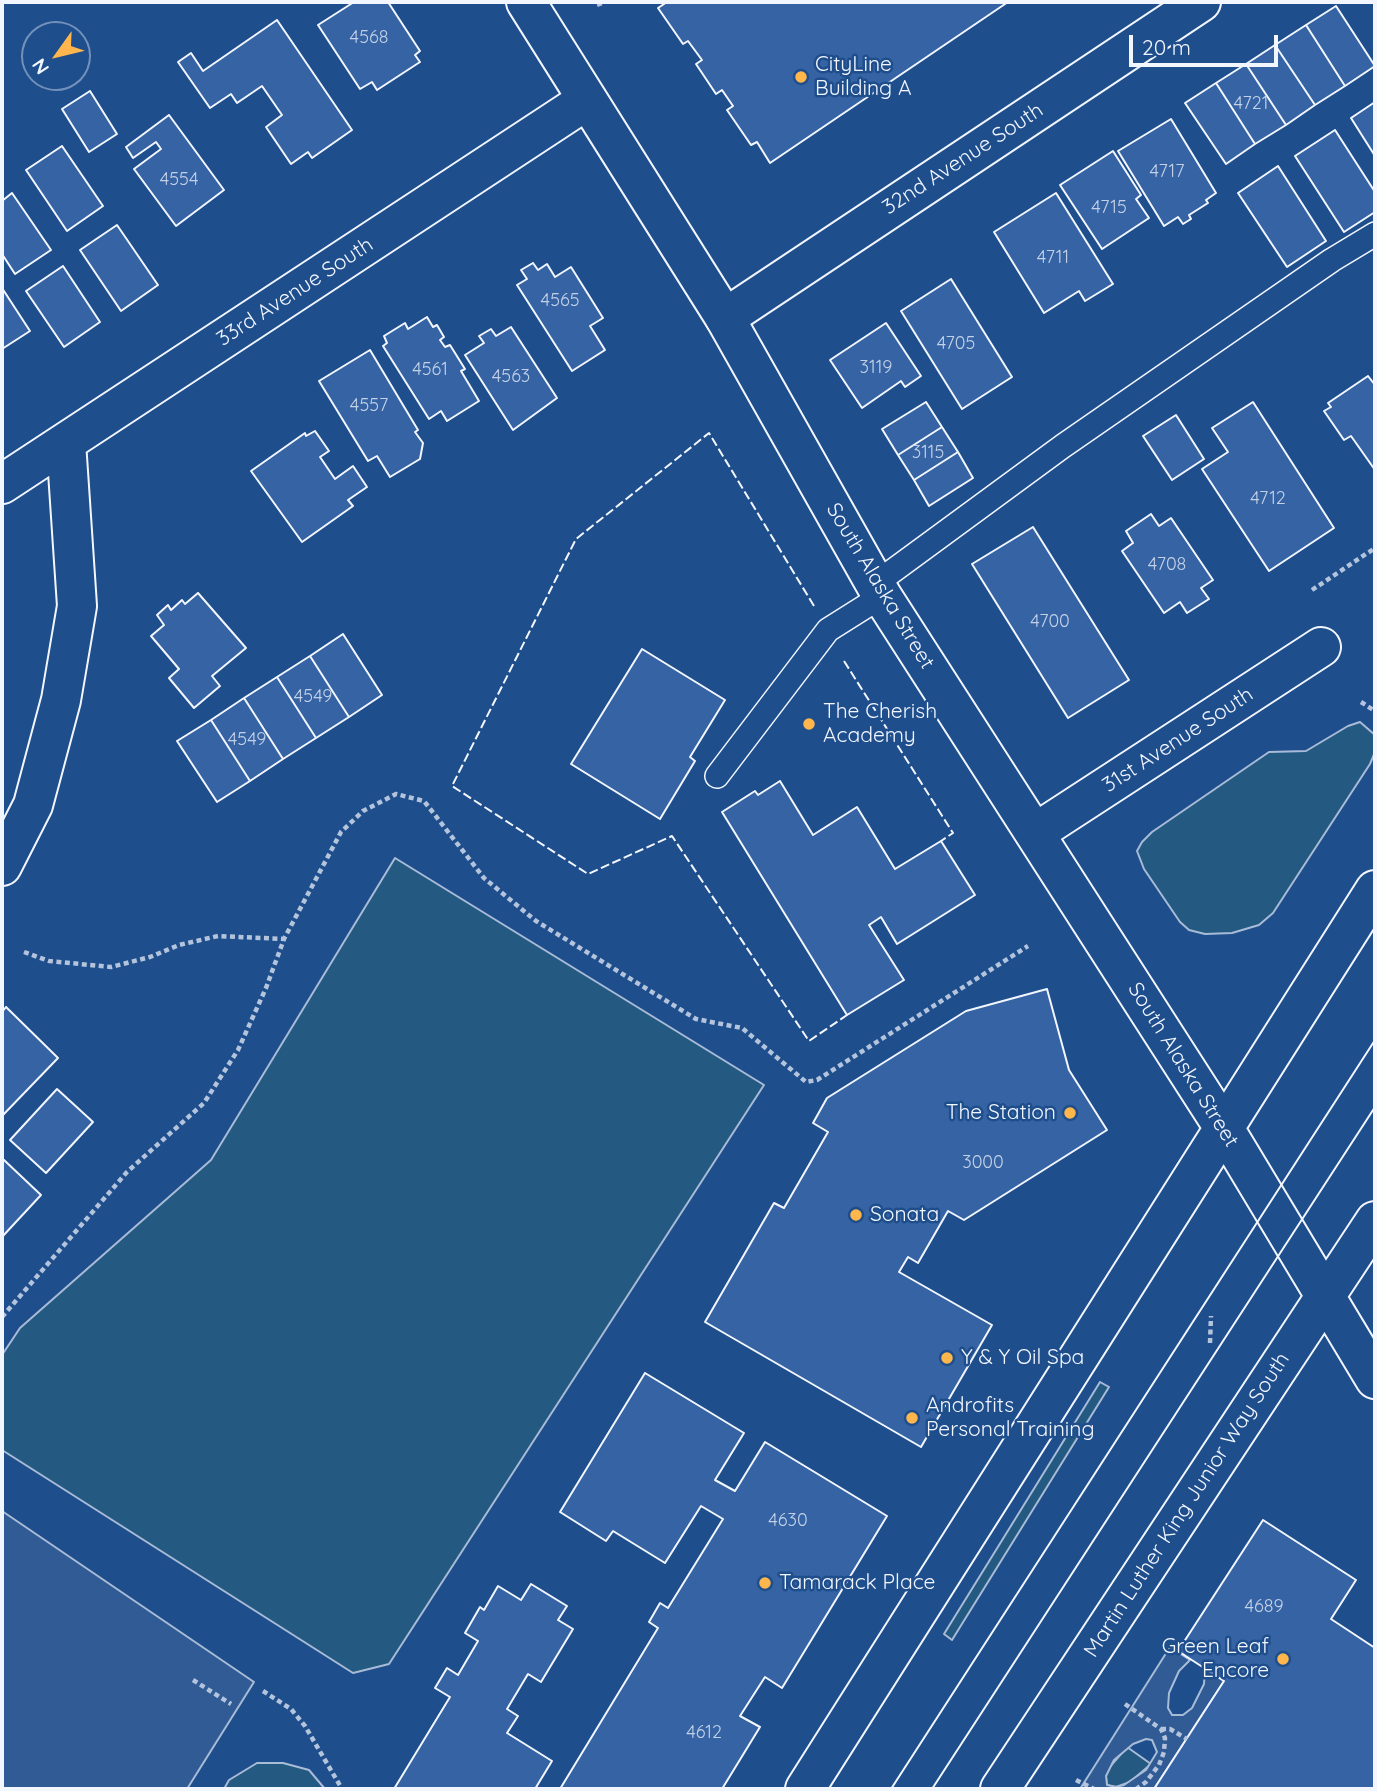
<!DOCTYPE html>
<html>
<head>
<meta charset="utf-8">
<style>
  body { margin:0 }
  #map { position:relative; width:1377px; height:1791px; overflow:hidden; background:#1f4e8c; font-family:Quicksand,sans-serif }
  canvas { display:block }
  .frame { position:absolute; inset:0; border:4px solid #f2f6ff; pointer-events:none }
  .north { position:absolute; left:21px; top:21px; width:70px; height:70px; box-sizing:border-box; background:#1f4e8c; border:2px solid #7391ba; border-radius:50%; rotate:236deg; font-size:19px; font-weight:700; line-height:28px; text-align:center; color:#f2f6ff }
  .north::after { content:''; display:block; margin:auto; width:24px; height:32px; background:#ffb74d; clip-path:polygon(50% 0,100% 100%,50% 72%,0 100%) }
  .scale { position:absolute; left:1129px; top:35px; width:149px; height:32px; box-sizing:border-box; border:4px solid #f2f6ff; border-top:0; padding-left:9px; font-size:21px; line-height:24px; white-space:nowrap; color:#f2f6ff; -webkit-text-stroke:5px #1f4e8c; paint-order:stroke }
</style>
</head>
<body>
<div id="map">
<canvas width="1377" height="1791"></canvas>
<div class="frame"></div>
<div class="north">N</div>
<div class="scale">20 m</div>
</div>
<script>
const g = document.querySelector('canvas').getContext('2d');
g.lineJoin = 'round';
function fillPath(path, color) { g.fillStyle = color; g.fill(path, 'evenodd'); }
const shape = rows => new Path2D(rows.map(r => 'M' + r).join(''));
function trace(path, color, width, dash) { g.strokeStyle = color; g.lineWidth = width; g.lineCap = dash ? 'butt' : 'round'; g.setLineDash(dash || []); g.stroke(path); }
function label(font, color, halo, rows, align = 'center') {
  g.font = font + ' Quicksand,sans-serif'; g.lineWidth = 5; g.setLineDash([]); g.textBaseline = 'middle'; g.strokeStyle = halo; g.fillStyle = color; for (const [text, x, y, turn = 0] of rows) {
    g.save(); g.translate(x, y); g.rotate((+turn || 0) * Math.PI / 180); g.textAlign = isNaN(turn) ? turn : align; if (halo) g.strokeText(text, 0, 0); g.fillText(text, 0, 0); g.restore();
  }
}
const green = shape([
  [1360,722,1375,735,1375,752,1370,764,1273,913,1259,925,1232,933,1205,934,1189,930,1180,922,1144,869,1137,851,1142,842,1152,832,1269,752,1306,751,1348,726,1360,722],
  [395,858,764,1085,389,1664,353,1673,2,1450,2,1355,20,1328,211,1160,395,858],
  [1100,1382,1109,1387,952,1640,944,1634,1100,1382],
  [1127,1747,1151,1764,1130,1782,1116,1787,1107,1785,1106,1776,1108,1769,1127,1747],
  [257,1763,283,1763,309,1770,325,1789,224,1789,229,1780,257,1763]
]);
fillPath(green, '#245a82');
trace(green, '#a8bbd7', 2);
const parking = shape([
  [2,1511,254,1682,187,1789,2,1789,2,1511],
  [1170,1647,1190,1660,1179,1671,1169,1693,1168,1708,1172,1715,1183,1715,1192,1708,1204,1684,1205,1668,1224,1681,1154,1789,1080,1789,1170,1647],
  [1146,1739,1152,1740,1157,1752,1146,1770,1124,1785,1116,1787,1107,1785,1106,1776,1114,1760,1133,1744,1146,1739]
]);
fillPath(parking, '#305b95');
trace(parking, '#a8bbd7', 2);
const building = shape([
  [354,2,388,2,420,51,415,55,420,62,377,90,372,82,360,89,318,25,354,2],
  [667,2,1008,2,770,163,757,142,751,145,727,110,733,106,722,90,716,94,696,64,702,60,688,41,683,44,658,8,667,2],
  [1336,6,1375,66,1345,86,1306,25,1336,6],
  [277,20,352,130,312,158,308,152,291,164,266,127,282,115,262,86,237,103,231,94,210,108,178,62,191,53,203,71,277,20],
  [1306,25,1345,86,1315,105,1275,45,1306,25],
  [1275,45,1315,105,1286,125,1246,64,1275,45],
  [1246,64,1286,125,1255,144,1216,83,1246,64],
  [1216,83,1255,144,1226,164,1185,103,1216,83],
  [90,91,117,134,89,152,62,109,90,91],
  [1375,102,1375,156,1351,118,1375,102],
  [169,115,224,190,176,226,134,169,161,149,156,142,133,158,126,147,169,115],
  [1171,119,1216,193,1206,200,1208,203,1189,215,1191,219,1183,224,1178,217,1164,226,1118,151,1171,119],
  [1335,130,1375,192,1375,212,1344,232,1295,156,1335,130],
  [62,146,103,206,67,231,26,170,62,146],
  [1113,151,1141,195,1136,199,1149,218,1102,249,1060,185,1113,151],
  [1278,166,1326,241,1287,267,1238,193,1278,166],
  [12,193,51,250,15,274,2,254,2,201,12,193],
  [1056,193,1113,284,1085,301,1079,291,1044,313,994,232,1056,193],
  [117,225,158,285,121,311,80,250,117,225],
  [533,263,538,270,547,264,555,277,571,267,603,318,590,326,605,350,572,371,517,285,527,279,521,270,533,263],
  [63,266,100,322,64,347,26,291,63,266],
  [951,279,1012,377,962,409,901,311,951,279],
  [2,288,30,331,2,349,2,288],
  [427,317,433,327,437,325,444,337,440,340,445,347,450,345,465,369,461,371,479,401,447,421,441,411,429,419,383,346,387,343,384,336,405,323,408,329,427,317],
  [886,323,921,376,905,387,901,381,862,408,830,360,886,323],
  [511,327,557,398,513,430,465,355,484,343,479,336,491,329,496,336,511,327],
  [370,350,418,430,415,432,423,443,420,459,390,477,377,456,368,461,319,381,370,350],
  [1368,376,1375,385,1375,470,1351,436,1344,440,1324,411,1331,407,1328,403,1368,376],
  [926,402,942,427,898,455,882,429,926,402],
  [1253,402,1334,528,1269,571,1202,469,1228,452,1212,428,1253,402],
  [1176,415,1204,459,1172,480,1143,436,1176,415],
  [942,427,958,452,914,480,898,455,942,427],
  [315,431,329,451,320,457,335,479,353,466,367,487,348,500,353,506,302,542,251,471,305,433,306,436,315,431],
  [958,452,973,478,929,506,914,480,958,452],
  [1151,514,1159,526,1171,518,1213,580,1201,588,1209,599,1187,613,1180,602,1164,613,1122,551,1133,543,1126,531,1151,514],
  [1033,527,1129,680,1068,718,972,564,1033,527],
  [198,593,246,648,212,676,220,686,194,708,169,678,179,669,151,636,164,625,157,615,168,605,171,610,182,600,185,604,198,593],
  [343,634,382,695,349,717,310,656,343,634],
  [642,649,725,700,690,757,695,761,660,819,571,764,642,649],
  [310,656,349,717,316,738,277,677,310,656],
  [277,677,316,738,283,759,244,698,277,677],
  [244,698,283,759,250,781,211,720,244,698],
  [211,720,250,781,217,802,177,741,211,720],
  [780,781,813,835,857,807,895,869,941,841,975,895,897,944,881,917,869,925,904,980,847,1015,722,812,755,791,758,795,780,781],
  [1047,989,1069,1070,1107,1130,964,1220,948,1211,918,1263,908,1257,899,1272,992,1325,921,1447,705,1322,774,1203,784,1208,828,1132,813,1123,827,1098,966,1011,1047,989],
  [6,1007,58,1058,2,1116,2,1012,6,1007],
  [57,1089,93,1122,46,1173,10,1140,57,1089],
  [4,1160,41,1195,2,1237,2,1162,4,1160],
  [645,1373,744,1433,715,1480,735,1491,765,1442,887,1516,782,1688,765,1677,740,1716,760,1727,722,1789,560,1789,658,1628,649,1622,660,1603,668,1608,723,1519,701,1506,665,1563,613,1531,606,1541,560,1512,645,1373],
  [1263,1520,1356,1580,1331,1619,1375,1648,1375,1789,1154,1789,1224,1681,1178,1651,1263,1520],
  [531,1584,567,1606,558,1620,573,1629,541,1682,528,1674,507,1709,518,1716,507,1733,552,1761,535,1789,394,1789,450,1697,435,1688,447,1668,458,1675,478,1641,465,1633,480,1607,484,1610,498,1586,521,1600,531,1584]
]);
fillPath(building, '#3563a3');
trace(building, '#f2f6ff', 2);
const lane = shape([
  [875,584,1063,446,1332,260,1375,234],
  [717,776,828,630,882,596]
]);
const street = shape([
  [725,318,1201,2],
  [2,484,587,100],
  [1035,833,1321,647],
  [2,866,33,805,61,700,77,606,66,442]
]);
const secondary = shape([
  [526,2,725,318,882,596,1224,1128,1375,1379],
  [805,1789,1375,890],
  [1000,1789,1375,1221]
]);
trace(lane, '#f2f6ff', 26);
trace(street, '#f2f6ff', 42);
trace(secondary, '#f2f6ff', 42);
trace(shape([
  [597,5,605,2],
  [1312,590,1375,548],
  [1361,702,1375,711],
  [24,952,49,961,111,967,150,957,179,945,218,936,284,939],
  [2,1317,127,1172,204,1103,238,1050,266,988,284,939,341,832,363,811,396,794,424,801,484,878,536,921,696,1019,742,1028,806,1082,817,1080,1028,946],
  [1210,1343,1211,1316],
  [193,1680,231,1704],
  [263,1691,291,1709,305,1726,342,1789],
  [1125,1704,1161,1729,1165,1738,1164,1752,1159,1765,1146,1782,1136,1789],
  [1161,1729,1170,1729,1187,1739],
  [1076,1780,1094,1789]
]), '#b3c4dc', 4.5, [5, 3.5]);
trace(lane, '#1f4e8c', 23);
trace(street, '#1f4e8c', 38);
trace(secondary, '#1f4e8c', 38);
trace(shape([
  [891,1789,1375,1040],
  [932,1789,1375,1107]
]), '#f2f6ff', 2);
trace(shape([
  [814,606,709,433,576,539,452,786,588,874,672,836,809,1041,847,1015],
  [844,661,953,833,941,841]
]), '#f2f6ff', 2, [9, 3.5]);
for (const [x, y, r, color] of [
  [801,77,7,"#ffb74d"],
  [809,724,7,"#ffb74d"],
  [1070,1113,7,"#ffb74d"],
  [856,1215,7,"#ffb74d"],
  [947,1358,7,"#ffb74d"],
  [912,1418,7,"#ffb74d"],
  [765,1583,7,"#ffb74d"],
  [1283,1659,7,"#ffb74d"]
]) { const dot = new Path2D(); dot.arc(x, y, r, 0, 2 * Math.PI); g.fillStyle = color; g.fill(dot); trace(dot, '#1f4e8c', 2.5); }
label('18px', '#c3d1e8', null, [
  ["4568",369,38],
  ["4721",1251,104],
  ["4717",1167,172],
  ["4554",179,180],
  ["4715",1109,208],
  ["4711",1053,258],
  ["4565",560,301],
  ["4705",956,344],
  ["3119",876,368],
  ["4561",430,370],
  ["4563",511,377],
  ["4557",369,406],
  ["3115",928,453],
  ["4712",1268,499],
  ["4708",1167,565],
  ["4700",1050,622],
  ["4549",313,697],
  ["4549",247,740],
  ["3000",983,1163],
  ["4630",788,1521],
  ["4689",1264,1607],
  ["4612",704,1733]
]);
label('21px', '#f2f6ff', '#1f4e8c', [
  ["CityLine",815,65],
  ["Building A",815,89],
  ["The Cherish",823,712],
  ["Academy",823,736],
  ["The Station",1056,1113,"right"],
  ["Sonata",870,1215],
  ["Y & Y Oil Spa",961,1358],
  ["Androfits",926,1406],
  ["Personal Training",926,1430],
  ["Tamarack Place",779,1583],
  ["Green Leaf",1269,1647,"right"],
  ["Encore",1269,1671,"right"]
], 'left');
label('21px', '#f2f6ff', '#1f4e8c', [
  ["32nd Avenue South",963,159,-33],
  ["33rd Avenue South",295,292,-33],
  ["South Alaska Street",880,586,59],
  ["31st Avenue South",1178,740,-33],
  ["South Alaska Street",1183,1065,58],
  ["Martin Luther King Junior Way South",1187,1505,-57]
]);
</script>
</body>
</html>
